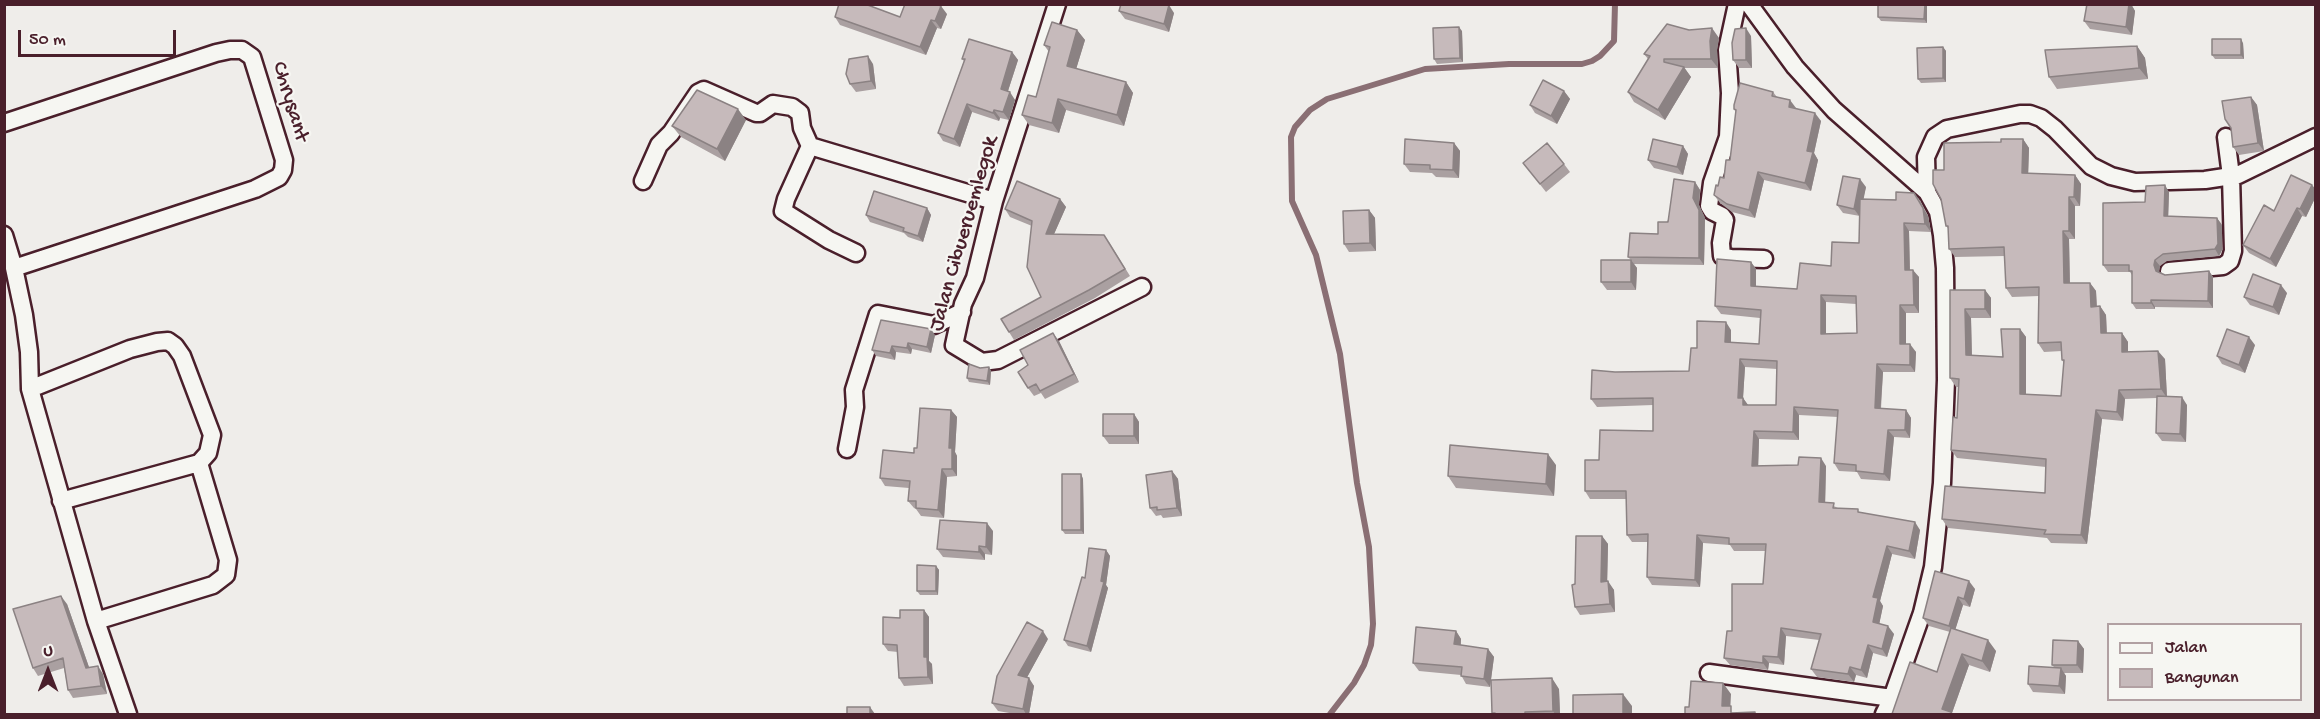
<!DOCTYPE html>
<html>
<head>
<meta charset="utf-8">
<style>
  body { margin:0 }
  #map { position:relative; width:2320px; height:719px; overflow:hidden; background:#efedea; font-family:"Gochi Hand",sans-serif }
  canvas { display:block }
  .frame { position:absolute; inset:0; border:6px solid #4a1f2b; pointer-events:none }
  .legend { position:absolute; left:2107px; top:623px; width:195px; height:78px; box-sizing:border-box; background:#f6f6f2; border:2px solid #b1a0a2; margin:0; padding:8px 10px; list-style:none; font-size:18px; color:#4a1f2b }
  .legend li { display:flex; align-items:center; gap:12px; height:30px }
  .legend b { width:30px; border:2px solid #b1a0a2 }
  .north { position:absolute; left:18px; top:641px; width:60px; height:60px; -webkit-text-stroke:4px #f6f6f2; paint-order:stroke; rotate:0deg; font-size:16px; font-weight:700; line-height:24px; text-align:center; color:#4a1f2b }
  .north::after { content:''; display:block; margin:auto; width:21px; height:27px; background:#4a1f2b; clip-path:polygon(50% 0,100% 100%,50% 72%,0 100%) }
  .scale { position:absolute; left:18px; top:30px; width:158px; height:27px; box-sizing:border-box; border:3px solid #4a1f2b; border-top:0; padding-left:8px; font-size:18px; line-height:21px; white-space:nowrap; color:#4a1f2b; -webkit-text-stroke:4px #f6f6f2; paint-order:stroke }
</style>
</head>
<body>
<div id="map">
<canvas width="2320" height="719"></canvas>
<div class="frame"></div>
<ul class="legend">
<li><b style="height:8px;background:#f6f6f2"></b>Jalan</li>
<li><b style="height:16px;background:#c6babb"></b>Bangunan</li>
</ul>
<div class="north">U</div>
<div class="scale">50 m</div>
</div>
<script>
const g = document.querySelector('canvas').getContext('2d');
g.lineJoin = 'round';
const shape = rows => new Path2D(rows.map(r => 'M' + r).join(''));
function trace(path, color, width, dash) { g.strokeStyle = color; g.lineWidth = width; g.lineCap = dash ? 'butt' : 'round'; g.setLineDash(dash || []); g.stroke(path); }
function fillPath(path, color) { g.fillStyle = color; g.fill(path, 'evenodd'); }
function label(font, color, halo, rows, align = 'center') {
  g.font = font + ' "Gochi Hand",sans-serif'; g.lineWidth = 4.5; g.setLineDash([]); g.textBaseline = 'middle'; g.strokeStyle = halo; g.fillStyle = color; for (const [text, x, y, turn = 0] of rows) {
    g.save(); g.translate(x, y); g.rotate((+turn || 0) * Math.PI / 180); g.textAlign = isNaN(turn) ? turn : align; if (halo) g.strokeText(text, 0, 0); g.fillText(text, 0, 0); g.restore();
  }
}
trace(shape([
  [1330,714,1354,683,1364,665,1371,645,1373,624,1369,547,1357,483,1340,354,1316,255,1292,201,1291,137,1295,127,1310,110,1327,99,1425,69,1509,64,1582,64,1592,61,1600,56,1614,41,1615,4]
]), '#8a6f74', 6);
const street = shape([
  [1057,4,994,201,975,278,963,304,954,345,982,362,998,360,1142,287],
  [1737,4,1727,50,1730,93,1728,137,1712,183,1709,206,1712,211,1722,216,1725,220,1721,243,1722,256,1731,258,1764,259],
  [1749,4,1795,67,1834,110,1927,192,1938,212,1942,235,1945,268,1946,380,1942,483,1933,567,1922,613,1892,698,1884,714],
  [4,123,216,53,230,50,242,50,252,57,284,160,283,170,279,177,255,189,14,268],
  [810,146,786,199,783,211,829,240,856,253],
  [643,181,659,145,671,133,698,93,704,90,756,113,760,113,773,104,792,107,800,113,802,128,810,146,994,201],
  [1927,192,1926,157,1935,137,1947,129,2020,114,2030,114,2041,118,2055,129,2091,166,2111,176,2135,182,2205,180,2238,175,2316,137],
  [4,235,14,268,24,315,29,352,30,389,96,621,128,714],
  [2169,271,2223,266,2230,261,2233,251,2231,176,2226,137],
  [30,389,130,349,157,342,168,341,175,346,182,356,212,435,208,453,199,463,228,560,226,575,213,585,96,621],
  [847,449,855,407,854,390,878,314,934,325,962,312],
  [61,501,199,463],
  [1709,673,1892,698]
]);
trace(street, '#4a1f2b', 21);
trace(street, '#f6f6f2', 16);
fillPath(shape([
  [1878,4,1926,4,1927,6,1927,23,1881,21,1878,17],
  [2087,4,2131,4,2135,11,2132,35,2090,29,2084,21],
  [1119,11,1174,13,1169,32,1125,19],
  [947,14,941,29,937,28,926,55,840,25,835,17,900,17],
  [1077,30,1085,40,1076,69,1126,82,1133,93,1124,126,1066,110,1059,133,1029,125,1022,115,1036,97,1049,52,1044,45],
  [1462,31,1463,62,1437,64,1434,59],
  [1751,36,1752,68,1739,68,1733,60],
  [1719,38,1717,50,1718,68,1684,68,1691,77,1665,120,1634,102,1628,92,1648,59,1644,54],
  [2243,43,2244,59,2215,59,2212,55],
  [2137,46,2145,58,2148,79,2057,89,2049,77],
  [1943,47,1946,51,1946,82,1921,83,1918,79],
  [1012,52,1018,60,1008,91,1015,100,1009,120,1000,118,999,121,972,112,960,147,943,141,938,133,964,61,962,59],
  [873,64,876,89,856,92,850,84],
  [1564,91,1570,99,1557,124,1535,113,1530,105],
  [1773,92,1777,97,1796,108,1821,121,1814,153,1818,160,1811,191,1764,180,1755,218,1732,212,1720,203,1714,195,1718,186,1724,178,1730,160,1736,112,1734,109],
  [2251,97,2257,105,2264,151,2239,155,2233,147],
  [746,120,725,161,681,137,672,126],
  [2023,139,2029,148,2028,173,2075,175,2081,184,2080,206,2075,206,2075,239,2069,239,2070,283,2090,283,2096,291,2097,306,2100,306,2106,315,2107,333,2122,333,2128,342,2128,352,2165,359,2167,397,2187,405,2186,442,2162,441,2156,433,2157,398,2125,399,2123,421,2102,419,2087,544,2051,543,2047,538,1948,528,1942,519,2045,493,2046,467,1957,458,1951,450,1957,418,1959,387,1956,387,1950,378,1950,290,1985,290,1991,298,1991,318,1971,318,1972,355,2003,357,2020,329,2026,337,2026,395,2061,396,2064,363,2062,360,2062,351,2044,352,2038,343,2039,296,2012,297,2006,288,2005,256,1955,257,1949,249,1949,229,1946,226,1944,170,2001,142],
  [1454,143,1460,151,1459,178,1436,177,1432,173,1410,172,1404,164],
  [1683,146,1688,154,1683,175,1654,168,1648,160],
  [1523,163,1564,164,1570,172,1546,192],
  [1695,182,1700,190,1699,205,1705,218,1704,265,1634,264,1637,268,1636,290,1607,290,1601,282,1631,260,1628,257,1658,234],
  [2312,185,2316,190,2316,196,2306,217,2302,216,2276,267,2249,253,2243,245,2274,211],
  [1866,187,1863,199,1920,200,1928,216,1931,232,1909,231,1910,270,1919,277,1919,313,1906,313,1906,344,1916,352,1915,372,1883,372,1881,409,1906,410,1911,418,1910,438,1894,437,1890,481,1861,479,1857,472,1839,471,1834,463,1838,417,1799,415,1799,440,1759,439,1758,466,1826,466,1825,502,1838,508,1860,512,1920,530,1915,559,1892,554,1880,601,1883,606,1879,624,1894,634,1887,657,1873,653,1867,678,1856,675,1854,682,1817,677,1811,669,1819,640,1786,636,1784,665,1769,663,1768,670,1730,665,1724,658,1732,631,1763,584,1766,551,1734,551,1730,545,1703,543,1700,587,1652,585,1647,577,1648,542,1632,542,1627,535,1626,499,1590,499,1585,491,1599,460,1653,431,1653,405,1597,407,1591,399,1615,372,1689,371,1697,348,1731,330,1731,343,1759,344,1760,318,1721,314,1715,306,1751,262,1756,269,1756,286,1797,289,1831,266,1859,243,1860,216,1843,213,1837,205],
  [1826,302,1856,304,1857,333,1826,334],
  [1745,367,1777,369,1776,405,1748,405,1743,398],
  [2169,192,2168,217,2217,218,2222,225,2222,250,2219,256,2167,261,2160,266,2159,272,2165,275,2209,271,2213,277,2213,308,2155,307,2155,309,2136,309,2132,303,2132,275,2130,272,2108,272,2103,265,2145,202],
  [1060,199,1066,207,1054,234,1109,242,1130,276,1095,298,1014,340,1009,332,1041,297,1032,226,1010,217,1005,209],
  [927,208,931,215,923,242,908,237,904,233,870,222,866,215],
  [1369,210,1375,218,1376,251,1349,252,1344,244],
  [2287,293,2279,315,2250,305,2244,297],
  [935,335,931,353,912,349,911,354,896,352,895,360,876,356,872,350],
  [1059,341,1079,382,1045,399,1041,393,1034,396,1028,388,1028,365],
  [2255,345,2245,373,2222,364,2217,356],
  [989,367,991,371,990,385,969,382,967,378,980,368],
  [951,410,957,417,955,452,957,456,957,476,947,477,944,518,921,516,916,509,914,508,908,501,909,488,885,486,880,478,914,453,917,448],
  [1134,414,1139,422,1139,444,1109,444,1103,436],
  [1556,465,1554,496,1456,488,1448,476],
  [1172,471,1178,479,1182,516,1163,518,1161,515,1156,516,1150,508],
  [1081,474,1083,479,1084,534,1065,534,1062,530],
  [993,531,992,555,985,554,985,560,943,557,937,549],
  [1602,536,1608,544,1607,582,1614,590,1615,612,1580,615,1575,607,1575,584],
  [1106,550,1110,556,1106,585,1108,588,1091,652,1068,646,1064,640,1085,578],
  [936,566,939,570,938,595,920,595,917,591],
  [1935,571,1975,589,1970,607,1963,605,1955,630,1996,651,1990,672,1969,665,1952,713,1953,714,1892,714,1937,672,1950,632,1929,626,1923,618],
  [67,604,89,667,103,674,107,694,73,698,68,690,64,668,38,676,33,668],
  [924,610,929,617,929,661,932,664,933,684,904,686,899,678,898,652,888,651,883,644,900,618],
  [1456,631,1461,639,1461,645,1488,649,1494,657,1490,687,1466,684,1461,675,1419,671,1413,663],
  [1048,639,1027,677,1034,686,1029,714,1015,714,998,711,992,703],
  [2078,641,2084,649,2083,673,2064,673,2066,676,2065,694,2033,692,2028,684,2055,668,2052,665],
  [1559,689,1560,714,1493,714,1492,713]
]), '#aaa0a1');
fillPath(shape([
  [1925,4,1926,4,1927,6,1927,23,1924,19],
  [2129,4,2131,4,2135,11,2132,35,2126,27],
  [1169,5,1174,13,1169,32,1164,24],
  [941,6,947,14,941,29,935,21],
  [931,20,937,28,926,55,920,47],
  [1459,27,1462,31,1463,62,1460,58],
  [1712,28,1719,38,1717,50,1718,68,1711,59,1710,41],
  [1746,28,1751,36,1752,68,1746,60],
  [1077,30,1085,40,1074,76,1067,66],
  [2241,39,2243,43,2244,59,2241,55],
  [2137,46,2145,58,2148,79,2139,68],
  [1943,47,1946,51,1946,82,1943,78],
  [1012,52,1018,60,1006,97,1001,89],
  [868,56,873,64,876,89,871,81],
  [1684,67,1691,77,1665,120,1658,110],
  [1126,82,1133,93,1124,126,1117,115],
  [1564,91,1570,99,1557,124,1551,116],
  [1010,92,1015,100,1009,120,1003,112],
  [2251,97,2257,105,2264,151,2258,143],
  [1058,99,1066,110,1059,133,1052,123],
  [1790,100,1796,108,1789,107],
  [967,104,972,112,960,147,954,139],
  [738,109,746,120,725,161,717,149],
  [994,110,1000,118,999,121,993,113],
  [1815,113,1821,121,1814,153,1818,160,1811,191,1805,183,1807,151],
  [2023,139,2029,148,2028,181,2022,173],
  [1454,143,1460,151,1459,178,1453,170],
  [1683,146,1688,154,1683,175,1677,167],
  [1758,172,1764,180,1755,218,1749,210],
  [2075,175,2081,184,2080,206,2074,197],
  [1860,179,1866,187,1860,217,1854,209],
  [1695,182,1700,190,1699,205,1705,218,1704,265,1699,258,1693,198],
  [2165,185,2169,192,2168,223,2164,216],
  [2312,185,2316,190,2316,196,2306,217,2300,209],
  [1914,193,1928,216,1931,232,1925,224],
  [2069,197,2075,206,2075,239,2069,231],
  [1060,199,1066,207,1051,241,1046,234],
  [927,208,931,215,923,242,918,236],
  [2297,208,2302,216,2276,267,2270,259],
  [1369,210,1375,218,1376,251,1370,243],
  [2217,218,2222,225,2222,250,2219,256,2215,249],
  [1904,223,1909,231,1910,278,1905,270],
  [2063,231,2069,239,2070,292,2064,283],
  [1631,260,1637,268,1636,290,1631,282],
  [2155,260,2160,266,2159,271,2161,278,2156,271,2154,265],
  [1751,262,1756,269,1756,294,1751,286],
  [1913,270,1919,277,1919,313,1914,305],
  [2209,271,2213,277,2213,308,2208,301],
  [2090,283,2096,291,2097,315,2091,307],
  [2281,285,2287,293,2279,315,2273,307],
  [1985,290,1991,298,1991,318,1985,309],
  [1821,295,1826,302,1826,341,1821,334],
  [2151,300,2155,307,2155,309,2151,303],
  [1900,305,1906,313,1906,352,1900,344],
  [2100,306,2106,315,2107,342,2101,333],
  [1965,309,1971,318,1972,363,1966,355],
  [1726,322,1731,330,1731,350,1725,342],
  [931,329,935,335,931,353,927,347],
  [2020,329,2026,337,2026,403,2020,394],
  [1053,333,1059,341,1079,382,1074,374],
  [2122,333,2128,342,2128,361,2122,352],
  [2249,337,2255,345,2245,373,2239,365],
  [908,343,912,349,911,354,907,348],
  [1910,344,1916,352,1915,372,1910,365],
  [892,346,896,352,895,360,890,353],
  [2158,351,2165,359,2167,398,2161,389],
  [1740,359,1745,367,1743,398,1748,405,1748,413,1738,398],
  [1877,364,1883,372,1880,416,1875,408],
  [989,367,991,371,990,385,987,381],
  [2119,390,2125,399,2123,421,2117,412],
  [2182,397,2187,405,2186,442,2180,434],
  [1794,407,1799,415,1799,440,1793,432],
  [951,410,957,417,955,452,957,456,957,476,952,469,949,448],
  [1906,410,1911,418,1910,438,1905,430],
  [2096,410,2102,419,2087,544,2081,535],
  [1134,414,1139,422,1139,444,1134,436],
  [1888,430,1894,437,1890,481,1884,474],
  [1754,431,1759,439,1758,473,1752,466],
  [1548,454,1556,465,1554,496,1546,484],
  [1821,458,1826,466,1825,509,1819,502],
  [942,469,947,477,944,518,938,510],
  [1172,471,1178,479,1182,516,1177,508],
  [1081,474,1083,479,1084,534,1081,530],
  [1915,522,1920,530,1915,559,1909,551],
  [987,523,993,531,992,555,986,547],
  [1697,535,1703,543,1700,587,1695,580],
  [1602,536,1608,544,1607,590,1601,582],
  [979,546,985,554,985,560,979,552],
  [1887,546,1892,554,1880,601,1883,606,1878,630,1873,622,1873,597],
  [1106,550,1110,556,1106,585,1108,588,1091,652,1087,646,1101,581],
  [936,566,939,570,938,595,936,591],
  [1608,581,1614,590,1615,612,1610,604],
  [1969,581,1975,589,1970,607,1964,599],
  [61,596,67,604,92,676,86,668],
  [1958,597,1963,605,1954,634,1949,626],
  [924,610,929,617,929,661,932,664,933,684,928,677,924,657],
  [1888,626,1894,634,1887,657,1882,649],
  [1781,628,1786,636,1784,665,1778,657],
  [1043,631,1048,639,1024,683,1018,675],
  [1456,631,1461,639,1460,652,1454,644],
  [1988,640,1996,651,1990,672,1982,661],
  [2078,641,2084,649,2083,673,2077,665],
  [1868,645,1873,653,1867,678,1861,670],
  [1488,649,1494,657,1490,687,1484,679],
  [1962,654,1969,665,1952,713,1953,714,1946,714,1942,709],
  [1763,656,1769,663,1768,670,1763,663],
  [98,666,103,674,107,694,101,686],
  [1850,667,1856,675,1854,682,1848,674],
  [2061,668,2066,676,2065,694,2059,686],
  [1029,678,1034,686,1029,714,1026,714,1023,709],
  [1552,678,1559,689,1560,714,1555,714,1553,711],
  [1723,683,1731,694,1730,714,1722,706],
  [1623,694,1632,706,1632,714,1623,714],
  [870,707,875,714,870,714]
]), '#8b8283');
const building = shape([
  [839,4,865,4,900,17,905,4,936,4,941,6,935,21,931,20,920,47,835,17,839,4],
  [1121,4,1165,4,1169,5,1164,24,1119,11,1121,4],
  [1878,4,1925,4,1924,19,1878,17,1878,4],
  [2087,4,2129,4,2126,27,2084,21,2087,4],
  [1052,22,1077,30,1067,66,1126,82,1117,115,1058,99,1052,123,1022,115,1028,95,1036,97,1050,47,1044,45,1052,22],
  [1667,24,1689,30,1712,28,1710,41,1711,59,1664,59,1664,62,1684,67,1658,110,1628,92,1650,56,1644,54,1667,24],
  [1459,27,1460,58,1434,59,1433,28,1459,27],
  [1746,28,1746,60,1733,60,1732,43,1735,29,1746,28],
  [969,39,1012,52,1001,89,1010,92,1003,112,994,110,993,113,967,104,954,139,938,133,965,59,962,59,969,39],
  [2212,39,2241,39,2241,55,2212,55,2212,39],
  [2137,46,2139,68,2049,77,2045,50,2137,46],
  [1943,47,1943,78,1918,79,1917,48,1943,47],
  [868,56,871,81,850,84,846,74,849,59,868,56],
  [1543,80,1564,91,1551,116,1530,105,1543,80],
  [1740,83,1773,92,1772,96,1790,100,1789,107,1815,113,1807,151,1813,152,1805,183,1758,172,1749,210,1727,204,1714,195,1716,185,1718,186,1720,177,1724,178,1726,160,1730,160,1736,110,1734,109,1734,105,1740,83],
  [697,90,738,109,717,149,672,126,697,90],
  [2251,97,2258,143,2233,147,2231,128,2225,119,2222,101,2251,97],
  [1405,139,1454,143,1453,170,1430,169,1430,165,1404,164,1405,139],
  [1653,139,1683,146,1677,167,1648,160,1653,139],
  [2001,139,2023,139,2022,173,2075,175,2074,197,2069,197,2069,231,2063,231,2064,283,2090,283,2091,307,2100,306,2101,333,2122,333,2122,352,2158,351,2161,389,2119,390,2117,412,2096,410,2081,535,2044,534,2046,530,1942,519,1945,486,2045,493,2046,459,1951,450,1953,417,1957,418,1959,379,1950,378,1950,290,1985,290,1985,309,1965,309,1966,355,2003,357,2001,329,2020,329,2020,394,2061,396,2064,360,2062,360,2061,342,2038,343,2039,287,2006,288,2004,247,1949,249,1948,226,1946,226,1941,199,1933,184,1933,170,1944,170,1944,143,2001,142,2001,139],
  [1547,143,1564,164,1540,184,1523,163,1547,143],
  [2291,175,2312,185,2300,209,2297,208,2270,259,2243,245,2264,205,2274,211,2291,175],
  [1843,176,1860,179,1854,209,1837,205,1843,176],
  [1674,179,1695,182,1693,198,1699,210,1699,258,1628,257,1630,233,1658,234,1658,222,1668,222,1674,179],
  [1017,181,1060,199,1046,234,1104,235,1125,269,1089,290,1009,332,1001,319,1041,297,1027,267,1032,221,1005,209,1017,181],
  [2165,185,2164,216,2217,218,2218,244,2215,249,2163,254,2155,260,2154,265,2156,271,2165,275,2209,271,2208,301,2151,300,2151,303,2132,303,2132,271,2129,271,2129,265,2103,265,2103,203,2145,202,2146,186,2165,185],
  [874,191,927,208,918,236,903,231,904,228,866,215,874,191],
  [1896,192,1914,193,1923,208,1925,224,1904,223,1905,270,1913,270,1914,305,1900,305,1900,344,1910,344,1910,365,1877,364,1875,408,1906,410,1905,430,1888,430,1884,474,1856,471,1856,465,1834,463,1838,410,1794,407,1793,432,1754,431,1752,466,1798,465,1799,457,1821,458,1819,502,1834,503,1833,508,1858,509,1858,512,1915,522,1909,551,1887,546,1873,597,1878,598,1873,622,1888,626,1882,649,1868,645,1861,670,1850,667,1848,674,1811,669,1821,634,1781,628,1778,657,1763,656,1763,663,1724,658,1727,631,1732,631,1732,584,1763,584,1766,544,1729,544,1729,538,1697,535,1695,580,1647,577,1648,534,1627,535,1626,491,1585,491,1585,460,1599,460,1600,430,1653,431,1653,398,1591,399,1592,370,1615,372,1689,371,1691,348,1697,348,1697,321,1726,322,1725,342,1759,344,1761,310,1715,306,1717,259,1751,262,1751,286,1797,289,1800,263,1831,266,1832,242,1859,243,1860,199,1896,200,1896,192],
  [1821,295,1856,296,1857,333,1821,334,1821,295],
  [1740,359,1777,361,1776,405,1743,405,1743,398,1738,398,1740,359],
  [1369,210,1370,243,1344,244,1343,211,1369,210],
  [1601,260,1631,260,1631,282,1601,282,1601,260],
  [2253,274,2281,285,2273,307,2244,297,2253,274],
  [881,320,931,329,927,347,908,343,907,348,892,346,890,353,872,350,881,320],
  [2227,329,2249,337,2239,365,2217,356,2227,329],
  [1053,333,1074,374,1040,391,1036,384,1028,388,1018,372,1028,365,1020,350,1053,333],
  [969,364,980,368,989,367,987,381,967,378,969,364],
  [2157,396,2182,397,2180,434,2156,433,2157,396],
  [920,408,951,410,949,448,952,448,952,469,942,469,938,510,916,508,916,501,908,501,910,481,880,478,883,450,914,453,914,448,917,448,920,408],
  [1103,414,1134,414,1134,436,1103,436,1103,414],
  [1450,445,1548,454,1546,484,1448,476,1450,445],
  [1172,471,1177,508,1157,510,1157,507,1150,508,1146,475,1172,471],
  [1062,474,1081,474,1081,530,1062,530,1062,474],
  [940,520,987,523,986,547,979,546,979,552,937,549,940,520],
  [1576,536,1602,536,1601,582,1608,581,1610,604,1575,607,1572,585,1575,584,1576,536],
  [1089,548,1106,550,1101,581,1104,582,1087,646,1064,640,1082,577,1085,578,1089,548],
  [917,565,936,566,936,591,917,591,917,565],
  [1935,571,1969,581,1964,599,1958,597,1949,626,1923,618,1935,571],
  [61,596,86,668,98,666,101,686,68,690,63,658,33,668,13,609,61,596],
  [900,610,924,610,924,657,927,657,928,677,899,678,897,645,883,644,883,617,900,618,900,610],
  [1027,622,1043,631,1018,675,1029,678,1023,709,992,703,997,676,1027,622],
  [1416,627,1456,631,1454,644,1488,649,1484,679,1461,676,1462,667,1413,663,1416,627],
  [1951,628,1988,640,1982,661,1962,654,1942,709,1951,712,1951,714,1892,714,1910,662,1937,672,1951,628],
  [2053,640,2078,641,2077,665,2052,665,2053,640],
  [2029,666,2061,668,2059,686,2028,684,2029,666],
  [1552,678,1553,711,1525,712,1525,714,1495,714,1495,713,1492,713,1491,680,1552,678],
  [1691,681,1723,683,1722,706,1731,706,1731,713,1755,712,1755,714,1685,714,1685,707,1689,707,1691,681],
  [1623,694,1623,714,1573,714,1573,695,1623,694],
  [847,707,870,707,870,714,847,714,847,707]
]);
fillPath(building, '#c6babb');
trace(building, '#8b8283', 1.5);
label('22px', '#4a1f2b', '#f6f6f2', [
  ["Chrysant",289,102,73],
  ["Jalan Cibueruemlegok",965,234,-74]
]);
</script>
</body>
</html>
